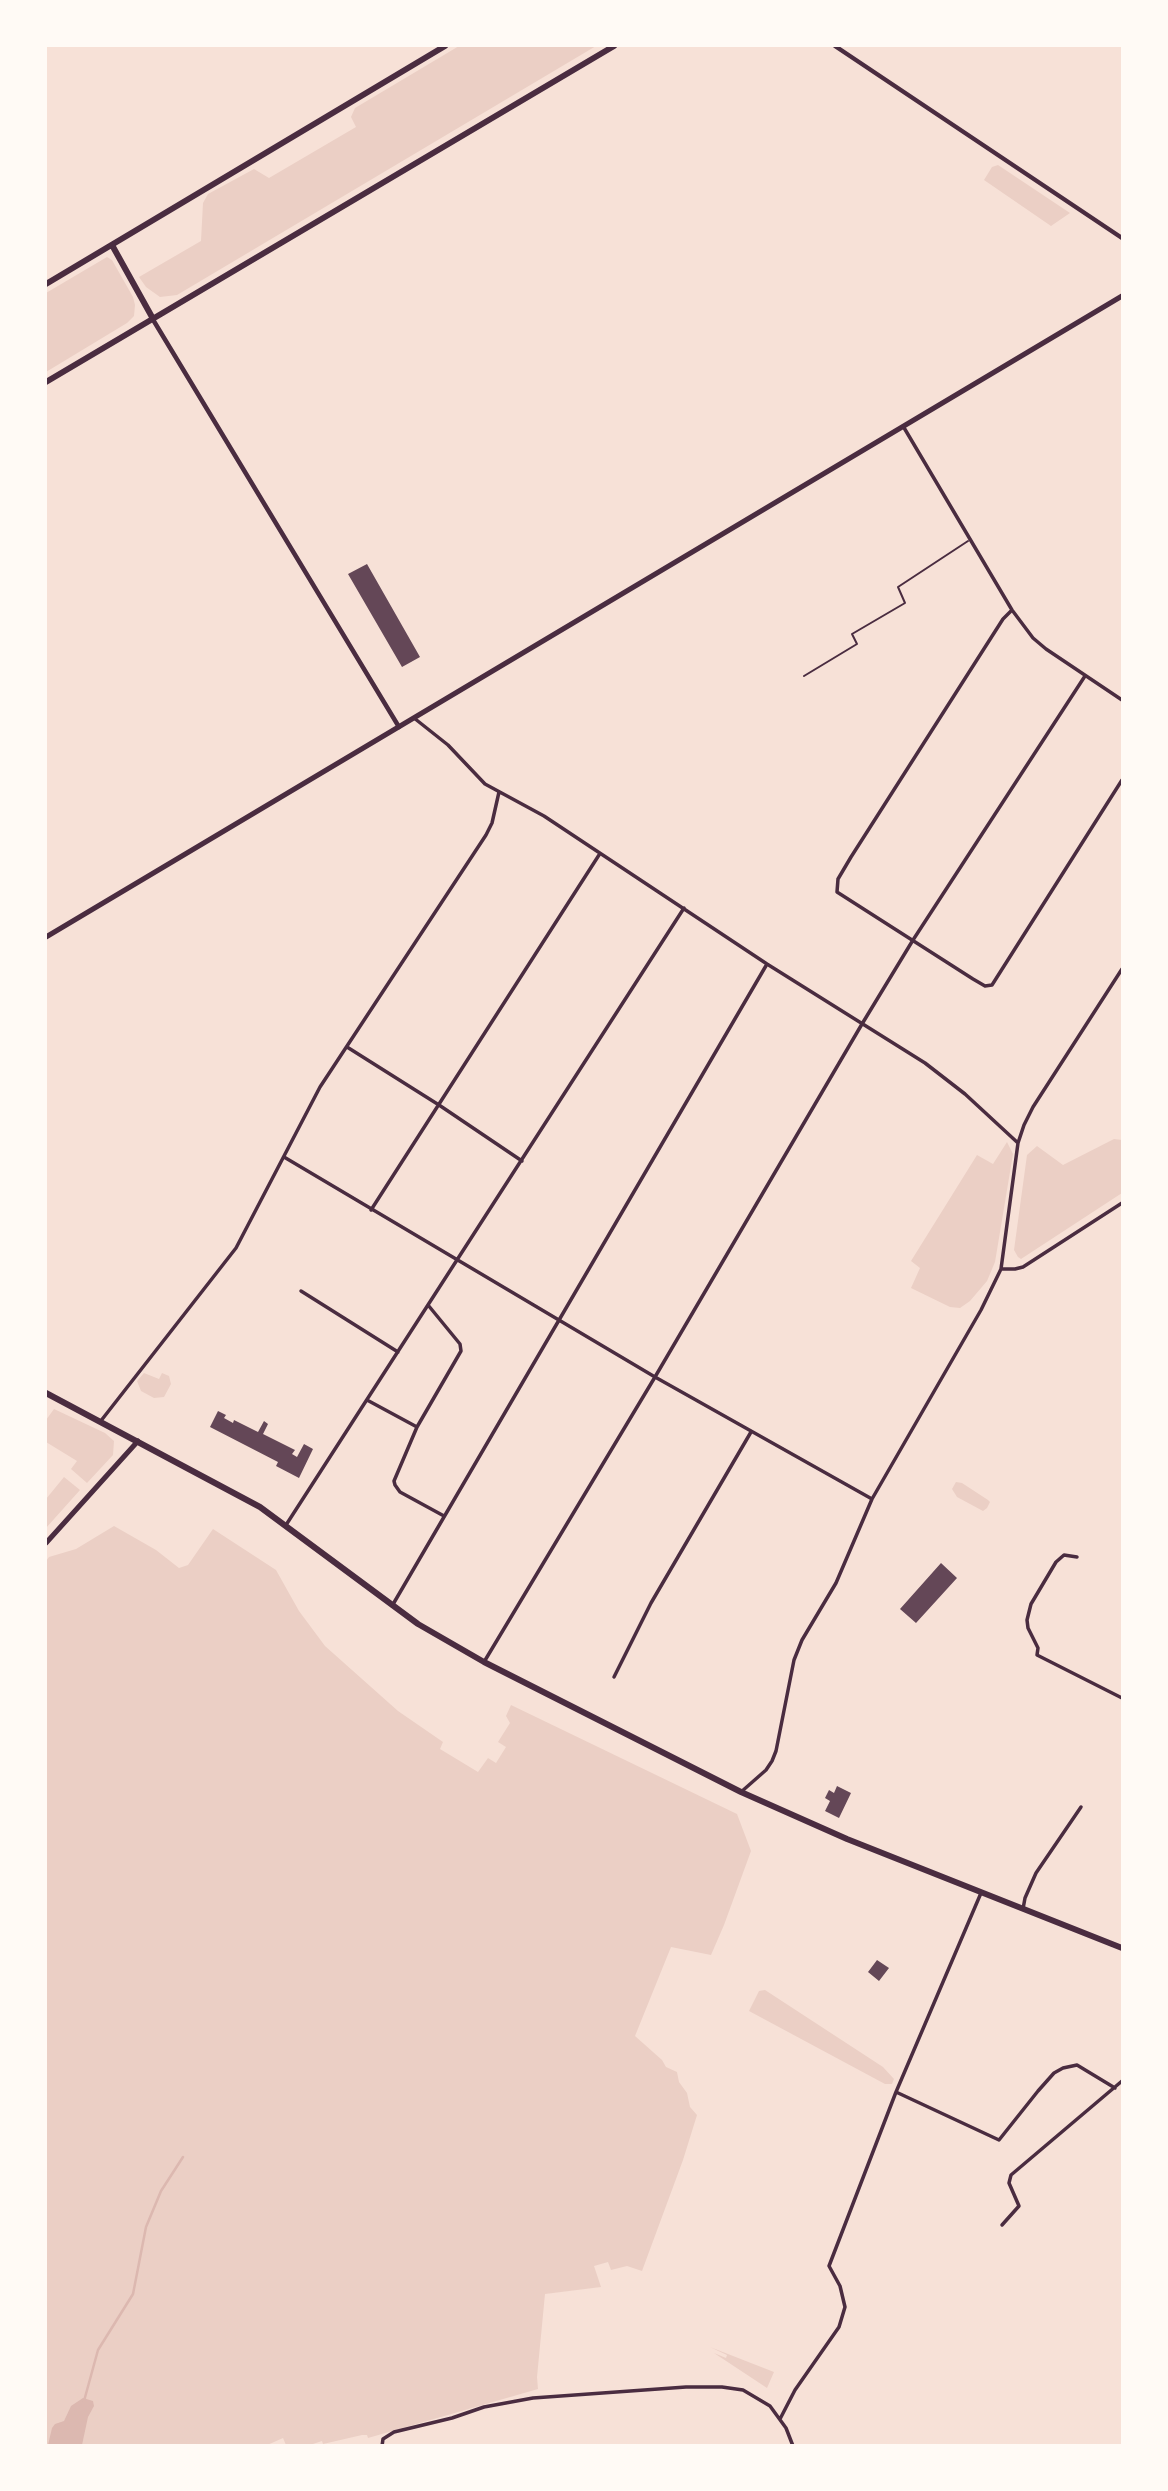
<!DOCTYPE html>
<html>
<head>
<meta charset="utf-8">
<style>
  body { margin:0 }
  #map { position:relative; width:1168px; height:2491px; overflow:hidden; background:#f7e1d7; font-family:Lato,sans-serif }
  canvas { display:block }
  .frame { position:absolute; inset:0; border:47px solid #fffaf5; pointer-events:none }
</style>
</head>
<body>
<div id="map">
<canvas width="1168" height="2491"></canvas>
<div class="frame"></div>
</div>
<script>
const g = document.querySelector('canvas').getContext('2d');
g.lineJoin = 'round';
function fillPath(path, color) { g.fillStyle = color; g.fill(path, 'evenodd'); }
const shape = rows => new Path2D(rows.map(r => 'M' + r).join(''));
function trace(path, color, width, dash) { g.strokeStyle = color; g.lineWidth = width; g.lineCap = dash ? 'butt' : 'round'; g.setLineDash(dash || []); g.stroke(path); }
fillPath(shape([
  [459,46,596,46,177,295,160,297,146,287,139,277,201,241,203,203,208,194,254,169,269,178,356,127,351,117,355,108],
  [998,165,1070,213,1051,226,984,180,992,167],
  [107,257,112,260,133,297,135,305,134,316,127,323,46,372,46,293],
  [1114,1139,1122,1140,1122,1193,1021,1259,1018,1257,1014,1250,1027,1155,1037,1146,1063,1165],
  [1007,1142,1013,1154,995,1262,987,1281,970,1301,960,1308,950,1307,911,1288,920,1268,911,1261,977,1155,993,1164],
  [144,1373,159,1379,162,1373,169,1376,171,1384,164,1397,154,1398,141,1391,137,1381],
  [54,1409,105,1433,114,1441,113,1455,87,1483,71,1469,77,1461,46,1442,46,1420],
  [64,1477,80,1490,46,1528,46,1499],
  [956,1482,962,1483,988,1500,990,1502,987,1508,983,1511,957,1497,952,1489],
  [114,1526,156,1550,179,1568,188,1565,213,1529,276,1570,299,1611,325,1646,398,1711,443,1742,440,1749,478,1772,488,1758,496,1763,506,1747,498,1742,510,1723,506,1716,511,1705,737,1814,751,1851,724,1925,711,1955,671,1947,635,2036,662,2060,666,2067,677,2072,679,2082,687,2093,690,2107,697,2115,683,2160,642,2271,627,2266,611,2270,608,2262,594,2266,601,2287,545,2294,537,2377,538,2389,368,2438,367,2435,362,2435,323,2444,322,2441,310,2445,286,2445,283,2438,265,2446,46,2446,46,1561,49,1557,76,1549],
  [765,1990,883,2067,894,2079,892,2084,885,2084,749,2011,759,1991],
  [710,2347,774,2372,767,2388,714,2353,726,2358,727,2355]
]), '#ebcfc5');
fillPath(shape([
  [83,2398,93,2401,94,2406,88,2417,82,2445,48,2445,52,2428,55,2424,64,2421,71,2406]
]), '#dcb8b0');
trace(shape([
  [84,2401,98,2350,133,2294,146,2227,161,2191,183,2157]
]), '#dcb8b0', 2.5);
fillPath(shape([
  [367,564,420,657,402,667,348,574],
  [218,1411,226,1415,224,1418,233,1423,234,1420,258,1432,264,1421,268,1424,263,1434,295,1450,292,1454,297,1457,304,1444,313,1449,299,1478,276,1466,278,1462,210,1427],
  [941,1563,957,1578,916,1623,900,1609],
  [837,1786,851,1793,839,1818,825,1811,830,1801,825,1798,829,1790,834,1793],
  [877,1960,889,1968,879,1981,868,1972]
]), '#644757');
trace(shape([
  [804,676,857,644,852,634,905,603,898,587,968,541]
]), '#4a2c40', 2);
trace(shape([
  [903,426,1012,610,1033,638,1046,649,1122,700],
  [1012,610,1003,619,851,857,838,879,837,892,973,979,985,986,992,985,1122,780],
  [414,718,448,745,485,784,544,816,767,964,925,1063,965,1094,1018,1143],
  [347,1047,439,1105,522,1161],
  [284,1157,655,1377,872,1499],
  [371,1210,599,855],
  [1001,1269,1015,1269,1023,1267,1122,1203],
  [301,1291,398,1352],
  [367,1400,417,1427,394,1481,395,1485,400,1492,444,1516],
  [100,1422,236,1248,320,1087,486,835,492,823,499,792],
  [417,1427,461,1351,460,1344,428,1305],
  [286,1525,684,908],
  [1077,1557,1064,1555,1056,1562,1031,1604,1027,1620,1028,1628,1038,1648,1037,1655,1122,1698],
  [392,1606,767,964],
  [484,1662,655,1377,862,1024,913,940,1085,676],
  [614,1677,651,1603,751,1432],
  [741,1792,766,1770,772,1761,776,1751,794,1660,802,1640,836,1583,872,1499,981,1310,1001,1269,1018,1143,1024,1125,1033,1107,1122,969],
  [1023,1909,1025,1898,1036,1873,1081,1807],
  [896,2092,999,2140,1038,2091,1054,2073,1063,2068,1077,2065,1115,2088],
  [1002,2225,1019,2206,1009,2183,1011,2175,1122,2081],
  [780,2419,795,2390,839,2327,845,2307,840,2286,829,2266,896,2092,981,1893],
  [382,2446,383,2439,394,2432,452,2418,484,2407,533,2398,686,2387,722,2387,743,2390,770,2406,786,2428,793,2446]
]), '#4a2c40', 3.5);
trace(shape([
  [835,46,1122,238],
  [152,318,399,727]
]), '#4a2c40', 4.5);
trace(shape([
  [46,937,1122,296],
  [46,1543,138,1441]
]), '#4a2c40', 5);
trace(shape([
  [112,245,152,317],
  [46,284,445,46],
  [46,382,614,46],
  [46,1393,260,1507,418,1624,484,1662,741,1792,847,1839,1122,1948]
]), '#4a2c40', 6);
</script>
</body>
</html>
